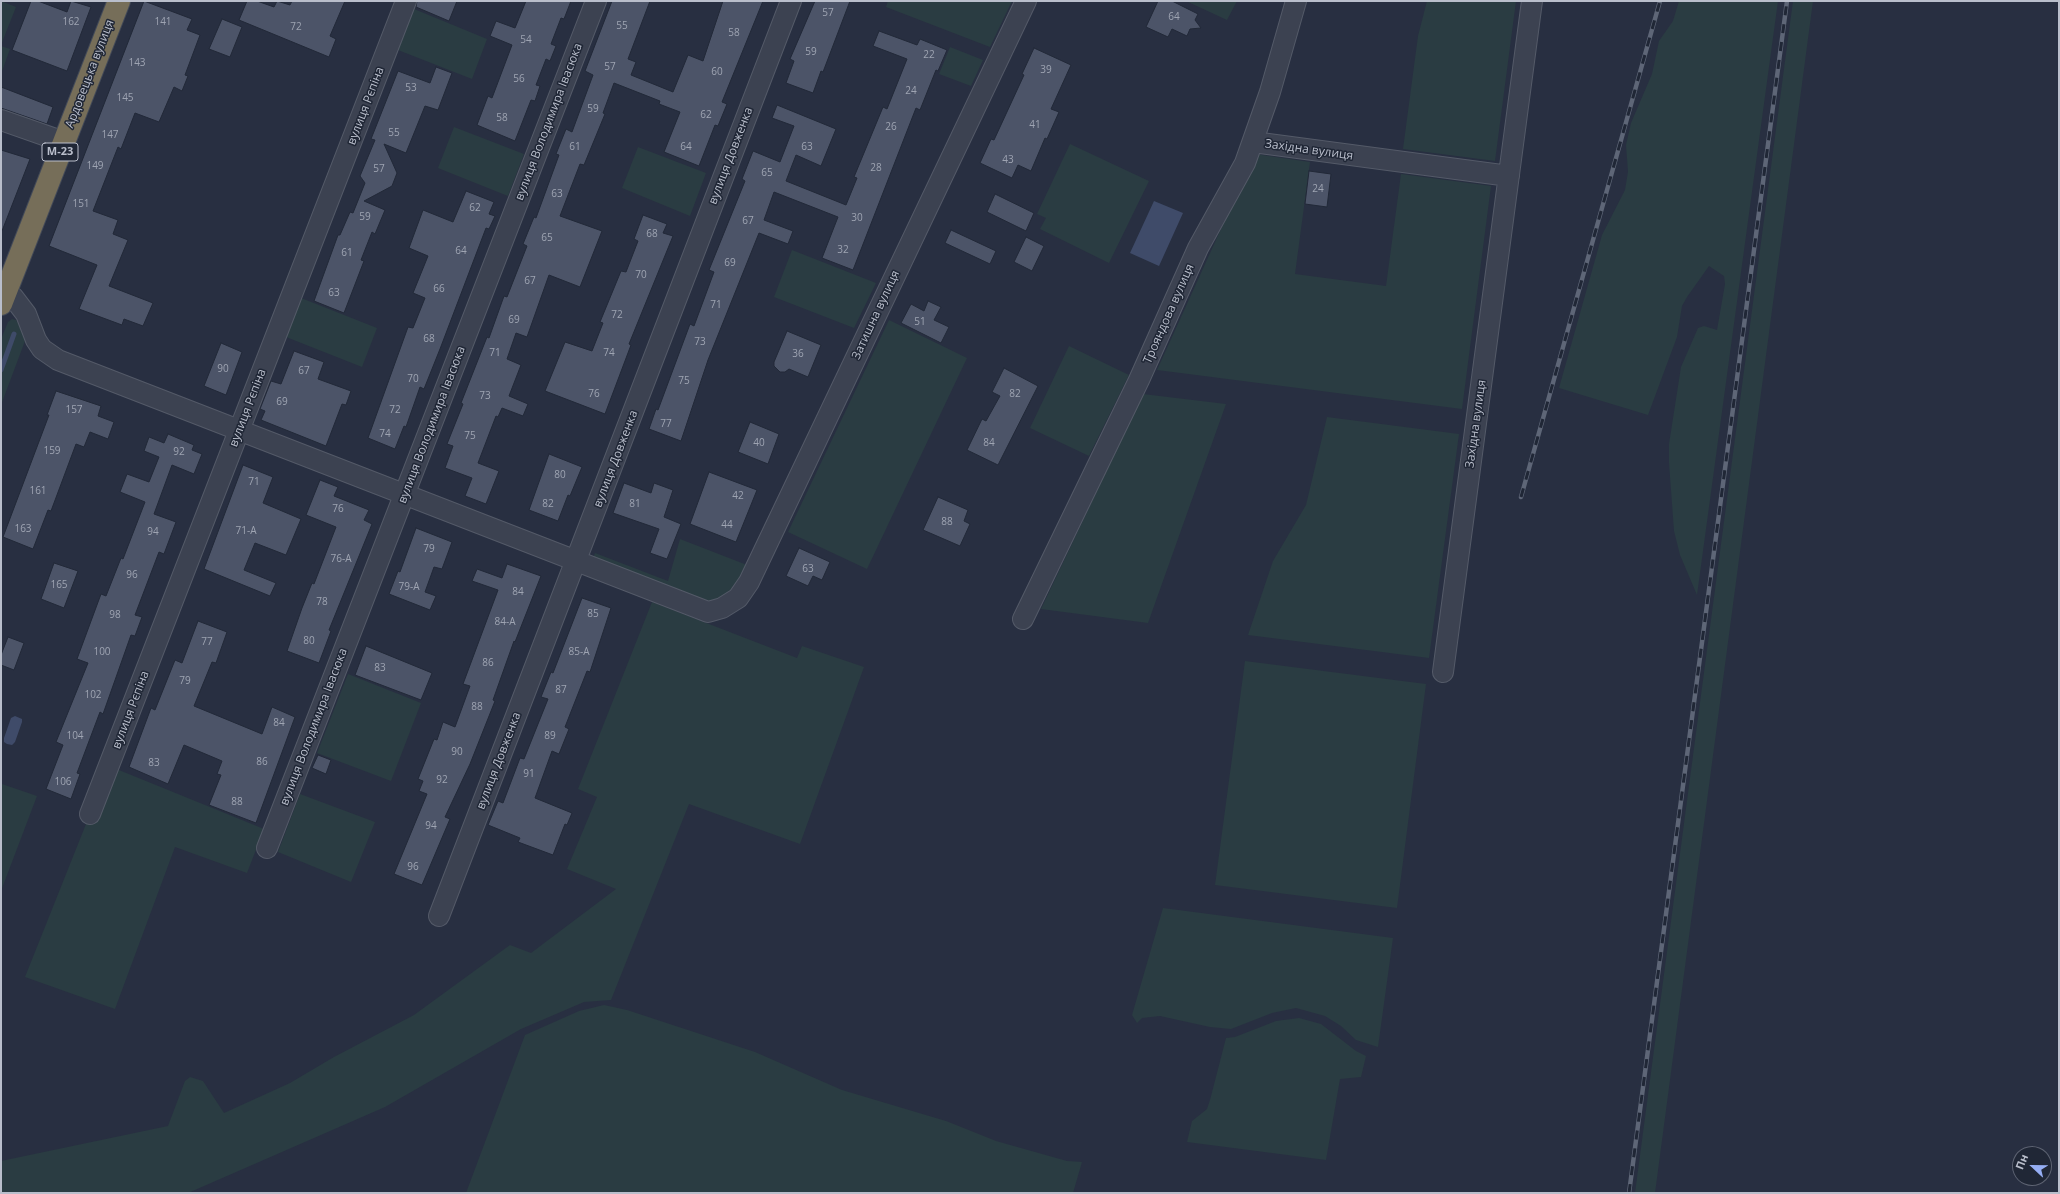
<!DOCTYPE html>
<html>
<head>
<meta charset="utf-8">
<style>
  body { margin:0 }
  #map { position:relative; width:2060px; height:1194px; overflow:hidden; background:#282f41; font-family:"Open Sans",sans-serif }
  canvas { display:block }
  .frame { position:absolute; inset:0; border:2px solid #b9becb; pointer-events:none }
  .north { position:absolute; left:2012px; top:1146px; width:40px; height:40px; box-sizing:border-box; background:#202736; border:1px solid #5d6372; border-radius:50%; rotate:292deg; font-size:11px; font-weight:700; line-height:16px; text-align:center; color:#b9becb }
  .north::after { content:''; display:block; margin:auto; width:14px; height:18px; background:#95aef4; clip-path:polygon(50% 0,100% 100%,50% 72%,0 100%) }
</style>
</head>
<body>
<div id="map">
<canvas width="2060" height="1194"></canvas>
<div class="frame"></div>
<div class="north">Пн</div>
</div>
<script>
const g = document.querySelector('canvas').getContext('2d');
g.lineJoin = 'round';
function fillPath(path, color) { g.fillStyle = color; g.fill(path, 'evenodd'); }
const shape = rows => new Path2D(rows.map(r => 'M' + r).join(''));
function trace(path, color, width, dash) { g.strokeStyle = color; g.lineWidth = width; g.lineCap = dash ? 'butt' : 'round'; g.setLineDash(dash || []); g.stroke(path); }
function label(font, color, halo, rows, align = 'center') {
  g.font = font + ' "Open Sans",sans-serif'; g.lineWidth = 3; g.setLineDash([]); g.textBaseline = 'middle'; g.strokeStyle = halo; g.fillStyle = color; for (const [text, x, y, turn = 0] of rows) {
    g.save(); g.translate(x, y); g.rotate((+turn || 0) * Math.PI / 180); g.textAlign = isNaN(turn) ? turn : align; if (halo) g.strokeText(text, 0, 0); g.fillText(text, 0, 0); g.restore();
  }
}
fillPath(shape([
  [1,1,16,7,1,45],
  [888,1,1012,1,990,47,886,7],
  [1186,1,1237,1,1227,20],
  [1427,1,1516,1,1495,161,1403,149,1418,36],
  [1679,1,1778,1,1697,595,1680,555,1674,531,1669,463,1669,444,1681,367,1698,328,1704,326,1717,330,1725,284,1724,276,1709,266,1687,297,1682,306,1677,337,1648,415,1559,388,1602,235,1625,190,1628,172,1626,145,1631,123,1652,74,1659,41,1673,21],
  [1793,1,1813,1,1655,1193,1635,1193],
  [414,9,487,39,472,79,398,50],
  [1,46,10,49,1,74],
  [950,47,983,60,971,86,939,74],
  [454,127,524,154,508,196,438,168],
  [1070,144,1149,181,1109,263,1040,229,1046,218,1037,214],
  [638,147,706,173,690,216,622,188],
  [1255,154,1310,162,1295,274,1386,286,1401,174,1491,186,1462,409,1157,370],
  [792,250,876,283,854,328,774,297],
  [301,298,377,328,362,367,286,337],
  [12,319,16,320,18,323,25,341,1,405,1,339,8,322],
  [889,320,967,358,867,569,788,532],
  [1069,346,1129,375,1089,456,1030,428],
  [1143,394,1226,404,1148,623,1041,609],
  [1327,417,1459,434,1429,658,1248,635,1273,561,1306,505],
  [680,539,747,565,739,580,727,596,707,604,592,561,595,553,668,581],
  [652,602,797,658,802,646,864,667,800,844,689,804,611,1000,584,1002,521,1029,385,1107,188,1193,1,1193,1,1161,168,1126,185,1081,190,1077,203,1081,224,1113,290,1083,334,1057,414,1015,510,945,531,953,616,889,567,869,597,797,578,789],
  [1245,661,1426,684,1397,908,1215,885],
  [348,674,421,703,391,781,317,753],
  [114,768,264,829,247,873,175,847,115,1009,25,977,90,814],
  [2,784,37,796,1,891,1,786],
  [300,794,375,822,351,882,278,852],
  [1163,908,1393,938,1378,1047,1356,1040,1341,1026,1325,1016,1296,1008,1272,1013,1231,1029,1210,1027,1160,1016,1142,1018,1137,1023,1132,1015],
  [604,1005,627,1010,755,1052,842,1090,946,1121,996,1141,1067,1161,1082,1162,1073,1193,466,1193,525,1035,579,1011],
  [1299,1018,1321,1024,1356,1051,1366,1056,1361,1077,1340,1079,1326,1160,1187,1142,1192,1121,1207,1109,1210,1100,1226,1038,1235,1037,1276,1021]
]), '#2a3c42');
fillPath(shape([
  [1154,201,1183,213,1159,266,1130,253],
  [15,716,22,719,22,722,15,742,12,745,7,744,4,742,4,738,11,718]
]), '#3f4b69');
trace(shape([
  [1,370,14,334]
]), '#3f4b69', 5);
const building = shape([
  [31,1,38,1,67,12,71,1,91,7,67,71,12,50,31,1],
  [144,1,192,19,187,30,200,35,185,75,188,76,182,91,174,87,159,122,135,113,121,149,118,147,93,211,118,220,113,234,128,240,109,286,153,303,143,326,124,319,122,325,79,309,97,265,49,246,144,1],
  [247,1,257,1,274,7,277,1,290,5,292,1,345,1,330,36,336,39,329,57,239,20,247,1],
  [417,1,457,1,449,21,416,7,417,1],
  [526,1,571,1,564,19,561,18,551,44,556,46,550,61,546,59,536,85,540,86,535,101,531,100,515,141,477,125,488,96,492,98,512,45,490,36,496,21,515,28,526,1],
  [612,1,650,1,628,59,636,62,631,75,673,92,688,55,703,61,723,1,763,1,722,102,727,104,718,126,715,125,699,166,664,152,680,112,659,104,660,101,614,83,603,113,605,114,584,165,580,164,560,216,602,231,580,287,549,275,527,337,516,333,507,359,521,365,509,396,528,404,523,416,502,408,498,417,496,416,478,463,499,471,486,504,465,496,472,478,445,468,453,446,447,444,463,404,461,403,487,337,489,338,504,296,507,297,527,246,523,244,534,217,536,218,559,155,556,154,566,129,572,132,593,75,585,71,612,1],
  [815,1,850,1,823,72,821,71,813,93,786,83,794,61,790,59,815,1],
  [1158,1,1172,1,1198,14,1195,20,1201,28,1190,29,1187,36,1172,29,1168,37,1146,27,1158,1],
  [222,19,242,27,230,57,209,49,222,19],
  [879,31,917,45,920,39,947,50,938,71,936,70,920,110,916,108,853,270,822,258,838,217,774,192,764,220,793,231,788,244,759,233,708,360,681,441,649,429,656,409,658,410,690,324,694,326,714,272,709,270,745,181,742,179,753,151,780,162,794,126,772,118,777,105,836,129,821,166,796,155,786,181,846,205,857,178,854,177,883,107,887,109,907,59,873,46,879,31],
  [1034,48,1071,65,1051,109,1059,112,1047,139,1045,138,1031,171,1018,165,1012,178,980,163,991,139,994,140,1024,75,1022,74,1034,48],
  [436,67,452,73,438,110,425,106,406,153,384,144,397,173,392,186,364,201,385,210,375,234,372,232,361,260,364,261,344,313,314,301,338,235,340,235,350,212,353,213,365,183,360,176,375,140,371,139,398,71,430,83,436,67],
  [1,87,53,107,47,124,1,108,1,87],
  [1,150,30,159,2,231,1,231,1,150],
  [1309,171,1331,174,1327,207,1305,204,1309,171],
  [466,191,494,202,489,214,495,216,489,229,486,228,440,349,424,389,420,387,406,427,404,426,395,449,368,438,408,327,413,328,425,298,413,293,428,256,409,248,423,210,453,222,466,191],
  [995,194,1034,213,1026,231,987,212,995,194],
  [643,215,667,224,663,233,673,236,629,344,631,345,605,414,545,391,565,342,592,351,603,323,600,322,621,271,626,272,638,241,634,239,643,215],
  [951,230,996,251,990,264,945,243,951,230],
  [1026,237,1044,246,1032,271,1014,262,1026,237],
  [928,301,941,307,934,320,949,327,941,343,901,323,911,304,924,311,928,301],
  [787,331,821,345,808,377,789,369,785,372,780,372,774,366,774,362,787,331],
  [221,343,242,352,226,395,204,386,221,343],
  [294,351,324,362,318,379,351,391,346,405,342,404,326,446,261,420,265,411,260,409,271,381,281,384,294,351],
  [1004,368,1038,386,998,465,967,450,982,419,986,421,1000,396,992,392,1004,368],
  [56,391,101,406,98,416,114,422,108,439,90,432,84,447,76,444,51,511,48,510,33,549,3,537,49,415,47,415,56,391],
  [750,422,779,434,768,464,738,452,750,422],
  [168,434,194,445,192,450,202,454,194,474,172,465,154,514,176,522,164,554,159,552,135,615,142,617,135,636,131,635,103,714,100,712,77,773,80,774,71,799,46,789,63,745,56,742,88,663,77,659,101,594,106,596,121,558,123,559,145,502,120,492,127,474,149,482,159,457,144,451,149,437,164,443,168,434],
  [549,454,582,467,570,496,568,495,558,521,529,510,549,454],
  [243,465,273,477,263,503,301,519,286,555,255,543,244,570,276,583,270,596,204,569,243,465],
  [709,472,757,490,736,542,690,524,709,472],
  [320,480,338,487,334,496,369,510,364,520,372,524,329,630,331,631,319,663,287,651,302,608,312,583,314,584,336,527,306,515,320,480],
  [624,483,651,493,654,483,673,490,664,517,681,524,667,559,650,553,659,529,613,513,624,483],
  [938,497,968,510,964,521,970,524,960,546,923,530,938,497],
  [416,528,452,542,442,569,434,567,425,592,436,596,430,610,389,594,398,571,400,572,416,528],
  [799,548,830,562,822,580,813,576,808,586,786,576,799,548],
  [54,563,78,571,64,608,41,599,54,563],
  [507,564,541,576,515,642,514,641,493,700,495,701,470,764,445,817,450,819,422,885,394,874,427,794,419,791,423,781,418,779,434,739,437,740,443,722,455,727,470,686,463,684,498,590,472,581,477,569,502,578,507,564],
  [582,598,611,608,590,672,587,671,565,727,569,729,559,754,552,751,535,798,572,813,567,825,565,824,553,855,518,842,520,838,488,825,498,801,503,803,520,758,524,759,548,699,541,697,551,672,553,673,582,598],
  [198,621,227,632,216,663,212,662,194,706,262,734,272,707,295,717,256,823,209,805,221,775,217,774,222,761,184,745,168,784,129,767,151,708,155,710,175,660,182,663,198,621],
  [8,637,24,643,14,670,1,665,1,655,8,637],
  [366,646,432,673,421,700,355,675,366,646],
  [318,755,331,760,326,774,312,768,318,755]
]);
fillPath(building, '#4c5468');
trace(building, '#222938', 1);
const street = shape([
  [1,120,64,142],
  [1253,142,1509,176],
  [5,293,13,297,26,314,36,340,42,349,58,360,708,612,722,608,738,598,749,582,1026,1],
  [1023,619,1139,380,1198,248,1245,163,1270,92,1296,1],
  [1443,672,1532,1],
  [90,814,406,1],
  [267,848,596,1],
  [439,916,791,1]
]);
const highway = shape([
  [1,304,119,1]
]);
trace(street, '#545a68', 22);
trace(highway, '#434a58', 24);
trace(street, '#3c4251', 20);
trace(highway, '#766e59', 22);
const rail = shape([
  [1521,497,1660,1],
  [1629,1193,1787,1]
]);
trace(rail, '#5e6677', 4.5);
trace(rail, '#202736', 3, [9]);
label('10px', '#9ea4b2', null, [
  ["57",828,13],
  ["64",1174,17],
  ["162",71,22],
  ["141",163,22],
  ["55",622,26],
  ["72",296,27],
  ["58",734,33],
  ["54",526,40],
  ["59",811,52],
  ["22",929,55],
  ["143",137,63],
  ["57",610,67],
  ["39",1046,70],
  ["60",717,72],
  ["56",519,79],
  ["53",411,88],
  ["24",911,91],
  ["145",125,98],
  ["59",593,109],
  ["62",706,115],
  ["58",502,118],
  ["41",1035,125],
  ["26",891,127],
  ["55",394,133],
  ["147",110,135],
  ["61",575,147],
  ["64",686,147],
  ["63",807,147],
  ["43",1008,160],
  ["149",95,166],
  ["28",876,168],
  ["57",379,169],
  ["65",767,173],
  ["24",1318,189],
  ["63",557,194],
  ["151",81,204],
  ["62",475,208],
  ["59",365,217],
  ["30",857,218],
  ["67",748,221],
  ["68",652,234],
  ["65",547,238],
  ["32",843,250],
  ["64",461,251],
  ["61",347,253],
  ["69",730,263],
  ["70",641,275],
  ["67",530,281],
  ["66",439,289],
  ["63",334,293],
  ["71",716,305],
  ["72",617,315],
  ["69",514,320],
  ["51",920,322],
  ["68",429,339],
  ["73",700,342],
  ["71",495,353],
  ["74",609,353],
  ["36",798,354],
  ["90",223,369],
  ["67",304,371],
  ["70",413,379],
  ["75",684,381],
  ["76",594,394],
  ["82",1015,394],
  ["73",485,396],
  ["69",282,402],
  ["157",74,410],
  ["72",395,410],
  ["77",666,424],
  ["74",385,434],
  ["75",470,436],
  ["40",759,443],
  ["84",989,443],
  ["159",52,451],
  ["92",179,452],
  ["80",560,475],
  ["71",254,482],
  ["161",38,491],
  ["42",738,496],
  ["82",548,504],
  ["81",635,504],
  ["76",338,509],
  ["88",947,522],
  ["44",727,525],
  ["163",23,529],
  ["71-А",246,531],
  ["94",153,532],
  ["79",429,549],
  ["76-А",341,559],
  ["63",808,569],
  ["96",132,575],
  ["165",59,585],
  ["79-А",409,587],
  ["84",518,592],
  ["78",322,602],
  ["85",593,614],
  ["98",115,615],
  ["84-А",505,622],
  ["80",309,641],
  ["77",207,642],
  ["100",102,652],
  ["85-А",579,652],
  ["86",488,663],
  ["83",380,668],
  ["79",185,681],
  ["87",561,690],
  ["102",93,695],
  ["88",477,707],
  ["84",279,723],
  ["104",75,736],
  ["89",550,736],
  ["90",457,752],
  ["86",262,762],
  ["83",154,763],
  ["91",529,774],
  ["92",442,780],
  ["106",63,782],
  ["88",237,802],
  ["94",431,826],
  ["96",413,867]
]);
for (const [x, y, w] of [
  [60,152,36]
]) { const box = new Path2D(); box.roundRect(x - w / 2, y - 9, w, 18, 3); g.fillStyle = '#202736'; g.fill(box); trace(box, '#b9becb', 1); }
label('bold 11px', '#b9becb', null, [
  ["М-23",60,152]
]);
label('12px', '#b9becb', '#202736', [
  ["Ардовецька вулиця",90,74,-69],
  ["вулиця Рєпіна",366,106,-69],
  ["вулиця Володимира Івасюка",549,122,-69],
  ["Західна вулиця",1309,150,8],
  ["вулиця Довженка",731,156,-69],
  ["Трояндова вулиця",1169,314,-66],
  ["Затишна вулиця",876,315,-65],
  ["вулиця Рєпіна",248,408,-69],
  ["Західна вулиця",1476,424,-82],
  ["вулиця Володимира Івасюка",432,425,-69],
  ["вулиця Довженка",616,459,-69],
  ["вулиця Рєпіна",131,710,-69],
  ["вулиця Володимира Івасюка",314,727,-69],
  ["вулиця Довженка",499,761,-69]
]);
</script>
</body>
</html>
